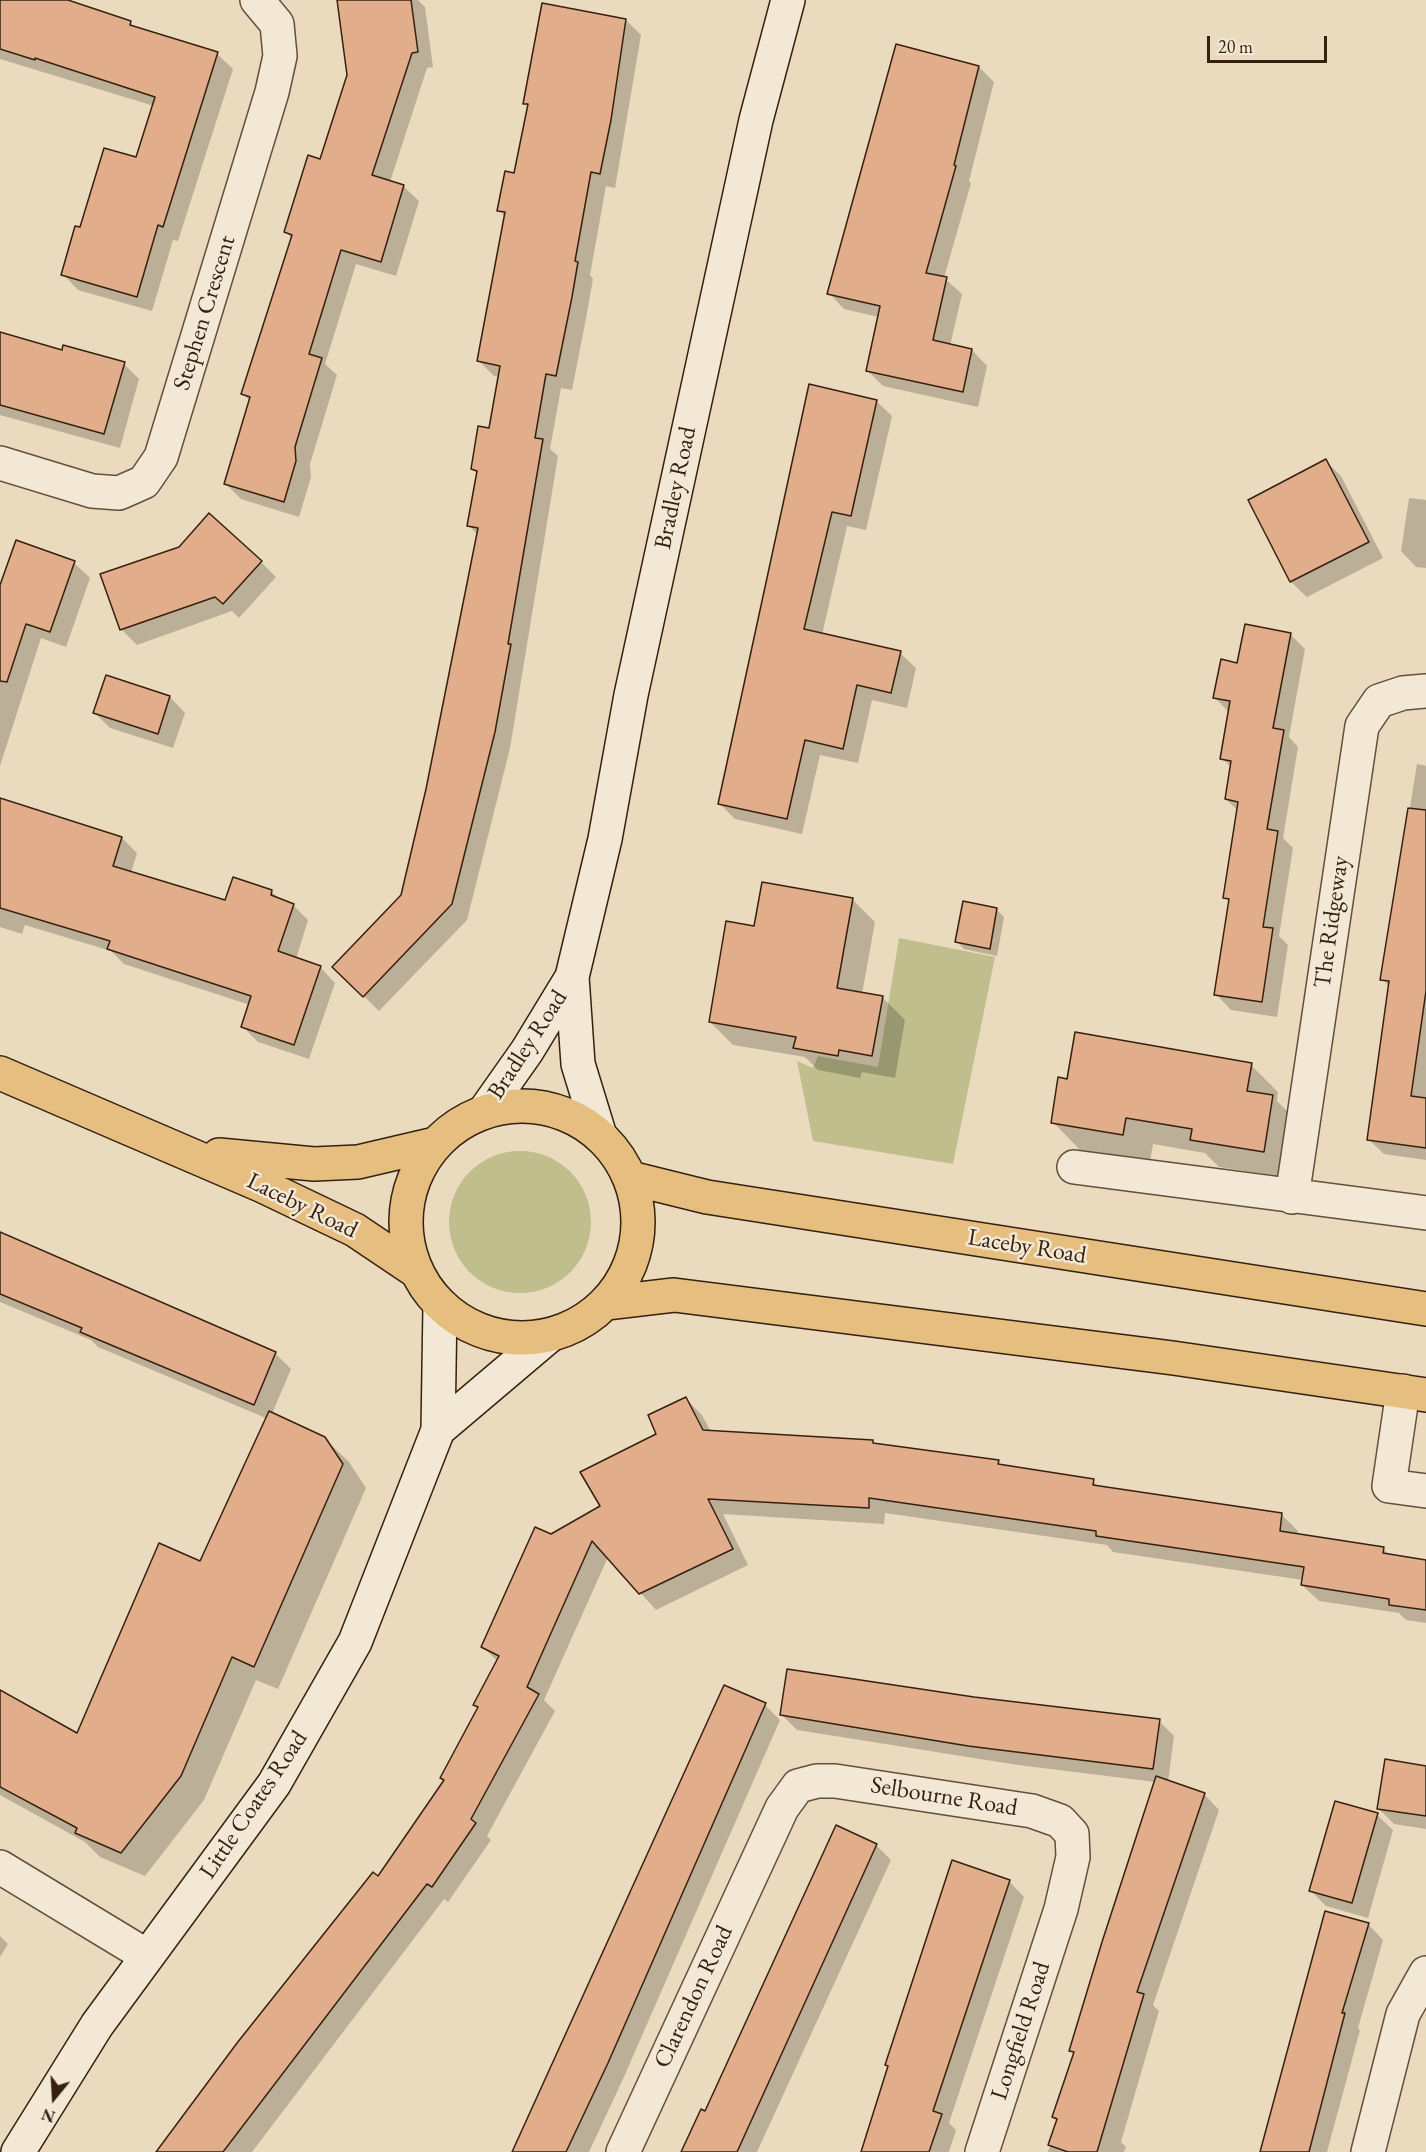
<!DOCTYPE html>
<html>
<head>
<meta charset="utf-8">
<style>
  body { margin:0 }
  #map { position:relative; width:1426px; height:2152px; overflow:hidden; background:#ebdbbe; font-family:"EB Garamond",serif }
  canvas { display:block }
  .north { position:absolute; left:24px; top:2068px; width:60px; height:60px; -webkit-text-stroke:4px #f2e8d5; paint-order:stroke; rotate:198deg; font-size:16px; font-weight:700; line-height:24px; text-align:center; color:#36200f }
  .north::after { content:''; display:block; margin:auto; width:21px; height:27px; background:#36200f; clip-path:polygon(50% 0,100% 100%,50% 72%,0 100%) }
  .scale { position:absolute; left:1207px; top:36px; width:120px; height:27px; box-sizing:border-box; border:3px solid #36200f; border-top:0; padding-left:8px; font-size:18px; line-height:21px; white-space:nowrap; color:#36200f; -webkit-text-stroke:4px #f2e8d5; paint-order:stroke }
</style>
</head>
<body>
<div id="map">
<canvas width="1426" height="2152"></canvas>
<div class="north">N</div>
<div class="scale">20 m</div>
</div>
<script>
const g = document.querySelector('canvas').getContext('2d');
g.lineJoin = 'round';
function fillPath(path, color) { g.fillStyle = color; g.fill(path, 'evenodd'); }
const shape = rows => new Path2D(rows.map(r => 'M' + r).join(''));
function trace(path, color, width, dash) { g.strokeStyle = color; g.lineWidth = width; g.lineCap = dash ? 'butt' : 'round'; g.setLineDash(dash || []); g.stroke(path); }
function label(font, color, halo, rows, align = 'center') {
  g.font = font + ' "EB Garamond",serif'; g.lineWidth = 5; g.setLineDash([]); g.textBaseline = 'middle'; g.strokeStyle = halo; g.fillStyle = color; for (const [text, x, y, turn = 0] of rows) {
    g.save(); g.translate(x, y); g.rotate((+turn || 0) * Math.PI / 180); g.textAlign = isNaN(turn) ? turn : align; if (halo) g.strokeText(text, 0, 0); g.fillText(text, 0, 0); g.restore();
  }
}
fillPath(shape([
  [899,938,995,957,953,1164,813,1141,797,1061,813,1068,818,1056,878,1067],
  '449 1222a71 71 0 1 1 142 0a71 71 0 1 1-142 0Z'
]), '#bfbe8c');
fillPath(shape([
  [0,0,65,0,130,22,136,29,217,54,233,69,178,241,173,240,152,311,78,290,63,274,81,229,137,159,154,106,0,59],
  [343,0,418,0,425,7,433,67,427,68,390,182,403,186,419,201,396,276,356,264,325,364,337,375,310,464,311,477,299,517,241,499,226,484,250,401,242,393,292,238,286,232,321,161,349,75],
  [626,20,641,35,615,188,606,186,590,275,593,279,587,313,572,390,561,388,550,449,558,456,510,748,467,920,379,1011,334,967,403,895,428,790,478,535,468,525,478,474,472,469,490,430,500,377,494,376,479,361,505,217,499,210,516,174,529,107,525,103],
  [979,67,994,82,969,181,971,183,944,278,962,294,950,346,972,350,987,366,978,407,883,386,868,371,879,317,844,309,829,293],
  [0,333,63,352,124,364,139,379,120,448,0,415],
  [810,386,876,401,892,416,866,530,847,526,822,635,900,653,916,668,907,708,872,700,858,763,820,755,802,834,735,819,719,803],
  [1326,461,1341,476,1383,558,1307,597,1291,582,1250,500],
  [1409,498,1426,500,1426,568,1416,567,1401,551],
  [261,562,276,577,239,618,232,611,137,645,121,629],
  [74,563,90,578,66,647,41,638,0,766,0,590],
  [1290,634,1305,649,1289,737,1298,747,1283,838,1293,848,1279,936,1288,945,1277,1017,1231,1010,1216,994,1230,903,1225,897,1238,811,1226,799,1232,768,1222,758,1230,713,1215,698,1238,664],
  [170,697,185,713,173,748,110,728,95,713],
  [1417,764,1426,766,1426,1160,1384,1154,1368,1139,1390,987,1382,979],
  [0,827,122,838,137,853,131,873,226,902,272,892,280,900,293,905,308,920,296,959,320,967,335,983,309,1059,258,1042,242,1026,250,1005,124,964,111,951,25,925,22,934,0,927],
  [852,899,875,922,862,994,882,997,905,1020,895,1078,862,1072,860,1078,818,1070,805,1057,733,1045,710,1022],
  [997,910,1004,917,997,956,964,949,957,942],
  [1251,1065,1278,1092,1277,1101,1300,1124,1291,1178,1219,1167,1205,1153,1153,1144,1150,1162,1080,1150,1053,1122,1069,1080],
  [0,1234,275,1353,291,1369,272,1414,324,1438,349,1462,366,1488,278,1689,256,1680,204,1800,145,1876,100,1857,85,1842,0,1795,0,1692,77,1735,201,1563,268,1419,98,1347,91,1340,0,1302],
  [686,1399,702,1415,711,1432,872,1441,876,1445,998,1462,1003,1466,1093,1481,1100,1488,1282,1515,1298,1531,1297,1535,1383,1548,1390,1556,1426,1561,1426,1623,1406,1620,1399,1613,1319,1601,1302,1585,1303,1580,1113,1552,1107,1545,885,1513,884,1524,723,1514,748,1565,656,1610,608,1557,544,1700,555,1711,487,1836,491,1840,448,1902,444,1899,252,2152,159,2152,378,1878,445,1781,479,1709,474,1704,498,1662,483,1647,551,1536,602,1507],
  [725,1687,765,1705,780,1720,623,2079,589,2152,512,2152],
  [974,1698,1159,1721,1174,1736,1168,1782,1204,1794,1219,1810,1153,2005,1159,2011,1121,2142,1126,2147,1124,2152,1048,2152,1058,2121,1054,2117,1075,2054,1071,2050,1155,1782,1018,1765,797,1730,782,1715],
  [1426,1767,1426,1829,1394,1824,1378,1808],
  [1377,1815,1393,1830,1368,1918,1326,1906,1311,1891],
  [876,1845,891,1860,757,2152,683,2152],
  [1009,1881,1024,1897,949,2123,956,2130,949,2152,863,2152],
  [1368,1924,1383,1940,1358,2028,1360,2030,1327,2152,1261,2152],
  [0,1936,8,1944,0,1957]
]), '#0003');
const building = shape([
  [0,0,68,0,131,21,130,25,218,52,163,227,158,225,137,297,61,275,75,226,80,227,104,148,136,157,155,97,35,58,35,60,0,49,0,0],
  [337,0,411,0,418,52,412,53,372,175,404,185,381,262,341,250,309,354,322,358,295,447,296,461,284,502,224,484,250,397,241,394,292,235,284,232,308,155,320,159,347,75,337,0],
  [542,3,626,19,611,120,600,174,591,172,575,261,578,262,572,297,556,376,546,374,535,438,543,439,508,644,511,644,495,732,452,904,363,997,332,967,401,895,426,789,478,528,467,526,477,471,471,469,478,426,489,428,500,366,477,361,505,212,497,211,505,171,514,173,528,104,523,104,542,3],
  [896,44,979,66,954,165,956,166,926,273,947,277,933,340,972,349,963,392,866,371,880,306,827,294,896,44],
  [0,332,62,350,63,345,125,362,104,434,0,405,0,332],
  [809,384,877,400,851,516,832,512,804,629,901,651,891,693,857,685,843,749,805,740,787,819,718,804,809,384],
  [1326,459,1369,542,1290,582,1248,500,1326,459],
  [209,513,262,561,223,604,215,597,120,630,100,574,179,547,209,513],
  [16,540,75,561,50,632,26,624,7,682,0,681,0,585,16,540],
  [1245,624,1291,633,1273,728,1284,730,1267,829,1278,831,1263,927,1273,928,1262,1002,1214,995,1229,899,1223,898,1238,802,1225,799,1231,761,1220,759,1230,701,1213,698,1221,659,1237,663,1245,624],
  [106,675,170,696,158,734,93,713,106,675],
  [0,798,122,837,113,866,225,900,233,877,272,890,271,895,294,904,278,951,321,966,294,1045,241,1027,251,996,107,949,110,941,0,908,0,798],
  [1408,808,1426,810,1426,991,1411,1096,1426,1098,1426,1148,1367,1140,1389,981,1380,980,1408,808],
  [762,882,853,898,837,988,883,996,872,1056,839,1050,838,1056,793,1048,796,1037,709,1022,726,921,754,926,762,882],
  [963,901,997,908,990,949,955,942,963,901],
  [1075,1032,1252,1063,1247,1091,1273,1095,1264,1152,1190,1140,1192,1129,1126,1118,1123,1135,1051,1123,1058,1077,1067,1079,1075,1032],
  [0,1232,276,1352,254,1405,80,1332,82,1328,0,1294,0,1232],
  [686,1397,703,1430,873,1440,873,1443,999,1460,998,1464,1094,1479,1093,1485,1282,1513,1280,1531,1384,1547,1383,1553,1426,1560,1426,1610,1389,1605,1389,1599,1301,1585,1304,1567,1096,1536,1096,1531,869,1498,869,1508,708,1499,733,1549,639,1594,592,1541,527,1687,539,1694,471,1819,476,1823,432,1887,427,1884,223,2152,156,2152,237,2043,373,1872,378,1876,444,1780,440,1778,478,1707,473,1705,499,1656,481,1647,535,1527,551,1534,600,1506,580,1472,656,1434,648,1415,686,1397],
  [269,1411,325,1437,343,1464,254,1667,232,1657,181,1776,121,1853,75,1833,77,1828,0,1787,0,1690,77,1733,159,1543,200,1561,269,1411],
  [787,1669,974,1697,1160,1719,1153,1769,968,1746,780,1715,787,1669],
  [724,1685,766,1703,608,2063,566,2152,512,2152,724,1685],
  [1385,1759,1426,1766,1426,1816,1377,1809,1385,1759],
  [1156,1776,1205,1793,1137,1992,1144,1994,1097,2152,1068,2152,1048,2145,1057,2119,1052,2117,1074,2052,1069,2051,1102,1942,1156,1776],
  [1335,1801,1378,1813,1352,1903,1309,1891,1335,1801],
  [836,1825,877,1844,737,2152,681,2152,701,2109,705,2111,836,1825],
  [952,1860,1010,1880,933,2111,942,2114,929,2152,861,2152,888,2066,885,2065,952,1860],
  [1325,1911,1369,1923,1342,2013,1345,2013,1309,2152,1260,2152,1325,1911]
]);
fillPath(building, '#e1ad8a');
trace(building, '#36200f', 1.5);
const street = shape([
  [0,463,92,491,119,493,144,482,161,457,272,92,280,56,277,24,257,0],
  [1074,1167,1426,1213],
  [1292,1197,1362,726,1379,701,1403,693,1426,691],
  [1403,1391,1389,1486,1426,1491],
  [0,1867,147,1956],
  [623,2152,782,1808,798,1786,817,1781,835,1781,1032,1811,1060,1821,1072,1834,1073,1857,1061,1909,982,2152],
  [1368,2152,1403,2014,1426,1973]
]);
const secondary = shape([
  [484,1112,527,1051,572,977],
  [600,1136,578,1064,572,977,605,839,631,695,756,120,788,0],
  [438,1430,549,1336],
  [18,2152,97,2025,274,1784,355,1642,438,1430,440,1306]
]);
const highway = shape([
  [0,1073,263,1186,355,1230,416,1271],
  '406 1222a116 116 0 1 1 232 0a116 116 0 1 1-232 0Z',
  [219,1155,314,1164,358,1162,435,1144],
  [630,1178,707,1197,1426,1309],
  [606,1303,674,1295,1173,1358,1426,1395]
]);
trace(street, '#634f3b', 36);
trace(secondary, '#36200f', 36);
trace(highway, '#36200f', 36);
trace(street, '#f2e8d5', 33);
trace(secondary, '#f2e8d5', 33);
trace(highway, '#e6be7f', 33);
label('24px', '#36200f', '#f2e8d5', [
  ["Stephen Crescent",205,313,-73],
  ["Bradley Road",676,488,-78],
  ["The Ridgeway",1332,922,-82],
  ["Bradley Road",528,1045,-57],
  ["Laceby Road",302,1206,26],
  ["Laceby Road",1027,1247,9],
  ["Selbourne Road",944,1797,9],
  ["Little Coates Road",254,1805,-56],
  ["Clarendon Road",694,1997,-65],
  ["Longfield Road",1021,2031,-72]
]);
</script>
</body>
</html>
